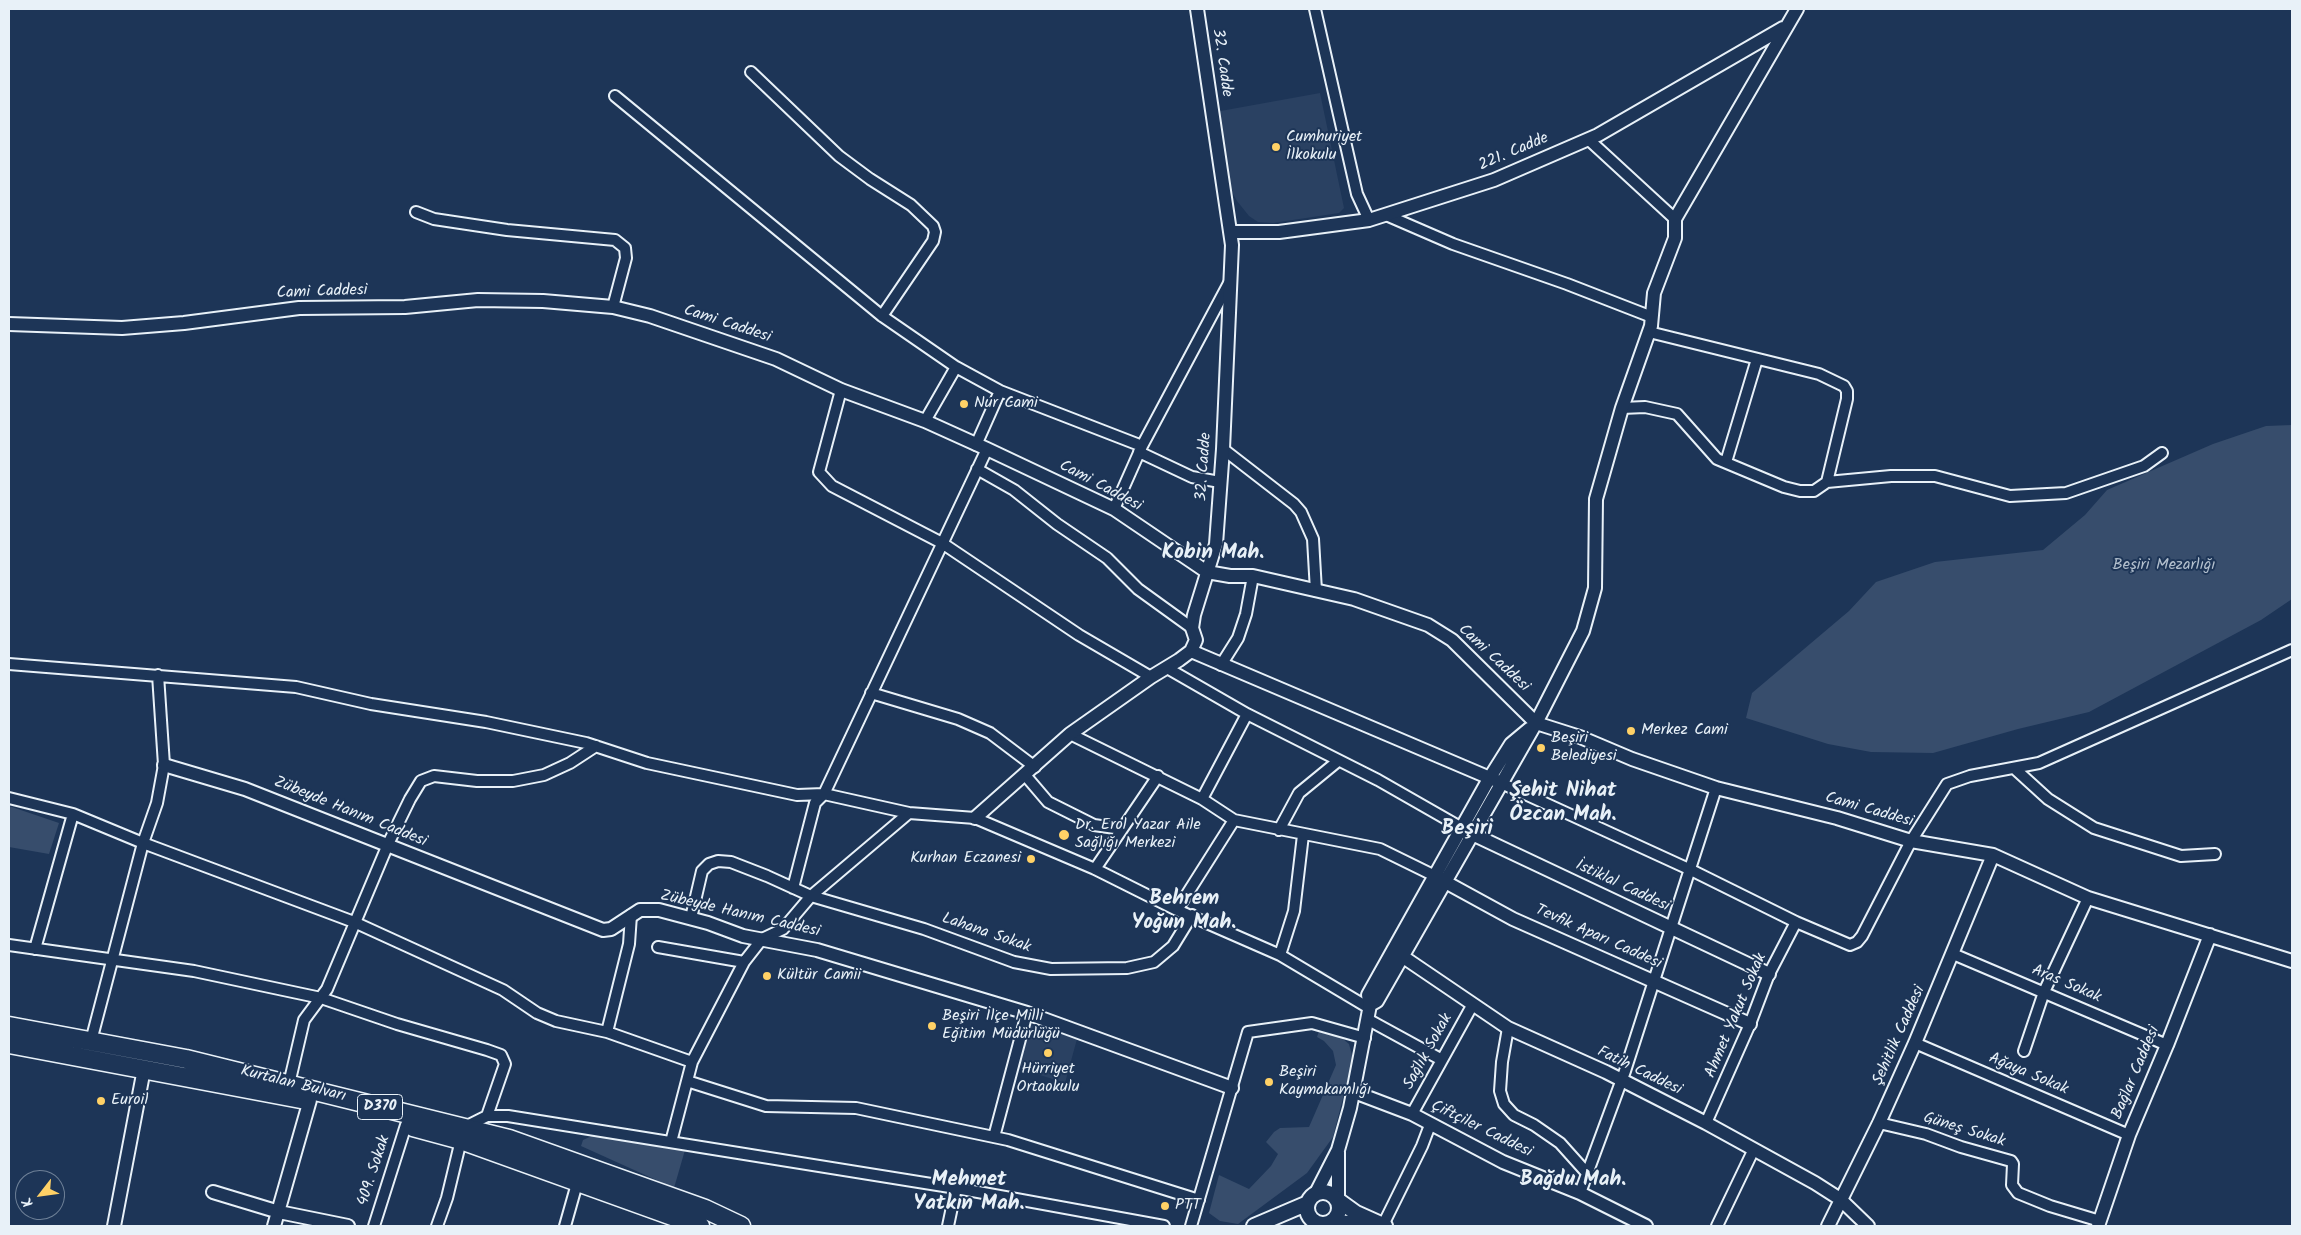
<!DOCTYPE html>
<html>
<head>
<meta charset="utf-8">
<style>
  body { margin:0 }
  #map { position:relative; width:2301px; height:1235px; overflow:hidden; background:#1d3557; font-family:Kalam,sans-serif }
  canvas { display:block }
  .frame { position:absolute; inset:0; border:10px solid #e8f1f8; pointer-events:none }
  .north { position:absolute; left:15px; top:1170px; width:50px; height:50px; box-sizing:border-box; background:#1d3557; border:1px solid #6e8097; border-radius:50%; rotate:240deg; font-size:14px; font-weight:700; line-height:20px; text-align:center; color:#e8f1f8 }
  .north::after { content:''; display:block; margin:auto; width:18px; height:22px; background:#ffd166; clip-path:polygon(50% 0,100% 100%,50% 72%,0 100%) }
</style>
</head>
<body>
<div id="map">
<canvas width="2301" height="1235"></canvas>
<div class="frame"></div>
<div class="north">K</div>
</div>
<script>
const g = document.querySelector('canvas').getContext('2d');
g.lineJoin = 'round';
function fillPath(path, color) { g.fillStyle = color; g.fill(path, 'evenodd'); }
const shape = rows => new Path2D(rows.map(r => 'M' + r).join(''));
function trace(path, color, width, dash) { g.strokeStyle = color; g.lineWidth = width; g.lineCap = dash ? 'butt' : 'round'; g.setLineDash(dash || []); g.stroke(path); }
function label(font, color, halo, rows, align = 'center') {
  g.font = font + ' Kalam,sans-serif'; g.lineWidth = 4; g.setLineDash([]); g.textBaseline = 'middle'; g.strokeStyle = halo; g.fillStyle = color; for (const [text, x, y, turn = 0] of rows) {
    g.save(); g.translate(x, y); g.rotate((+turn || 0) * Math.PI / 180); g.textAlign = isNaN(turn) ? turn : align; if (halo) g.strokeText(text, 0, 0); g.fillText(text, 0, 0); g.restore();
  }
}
fillPath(shape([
  [1320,93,1344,208,1339,213,1273,223,1258,222,1249,216,1237,201,1227,183,1215,112],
  [1031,1025,1077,1039,1065,1083,1018,1068]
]), '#2a4162');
fillPath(shape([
  [2292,425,2292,599,2261,620,2089,712,2018,729,1933,753,1871,752,1828,744,1746,718,1752,693,1849,611,1876,582,1935,562,2043,550,2085,515,2107,490,2213,444,2266,426],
  [9,806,59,823,49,854,9,847],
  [1319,1031,1337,1034,1349,1044,1353,1059,1333,1137,1307,1173,1238,1224,1220,1221,1209,1213,1219,1175,1249,1189,1271,1166,1278,1154,1266,1142,1274,1132,1280,1128,1309,1127,1336,1065,1333,1051,1324,1041,1317,1037],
  [594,1135,685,1150,674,1188,581,1146,583,1140]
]), '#374d6c');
const minor = shape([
  [1315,9,1357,194,1369,220],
  [751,72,839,156,870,179,911,205,933,226,935,232,933,241,882,316],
  [615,96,882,316,956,367,1000,391,1142,446],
  [1588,139,1675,219],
  [416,212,434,219,507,230,615,240,625,248,626,258,613,307],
  [1386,215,1453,244,1567,284,1652,317],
  [1649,332,1819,374,1844,386,1847,391,1847,399,1827,482],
  [841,390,819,472,832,486,942,543,1079,635,1151,677],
  [1622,408,1645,407,1677,414,1717,459,1784,487,1800,491,1814,491,1827,482,1891,476,1935,476,2010,496,2066,493,2144,466,2162,453],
  [925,421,956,367],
  [976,445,1000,391],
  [1223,449,1294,504,1301,512,1313,539,1316,591],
  [1139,452,1192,477,1220,482],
  [1726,462,1757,359],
  [977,469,1014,490,1057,524,1107,558,1138,589,1192,628],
  [1114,509,1142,446,1229,283],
  [9,664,296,687,371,704,486,722,586,743,647,763,797,795,824,794,909,813,975,818,1095,869,1177,910,1280,955,1369,1008],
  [1221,665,1238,638,1246,614,1253,576],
  [1167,668,1247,714,1378,780,1462,828],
  [871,693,958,719,990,733,1035,767],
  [1070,734,1202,799,1234,820,1380,849,1435,876],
  [2014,768,2048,799,2094,828,2181,856,2215,854],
  [1025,775,1048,802,1094,825,1122,829],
  [1501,783,1691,870,1796,922,1850,945,1857,942,1862,936,1911,841,1947,784,1970,776,2039,763,2292,650],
  [9,798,73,814,143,843,354,922,503,990,537,1013,556,1021,607,1032,692,1062],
  [1202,799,1247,714],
  [1279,830,1299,793,1338,761],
  [1095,869,1158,776],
  [793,888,815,803,824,794,987,449],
  [1177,910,1234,820],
  [691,918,702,871,709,864,718,861,731,862,767,876,811,896,924,929,1014,962,1051,969,1127,968,1154,962,1173,946,1192,915],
  [9,945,194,971,321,998,397,1024,487,1050,501,1055,505,1064,487,1116],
  [658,947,744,962],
  [35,949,73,814],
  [1953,954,2167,1045],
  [1280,955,1294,911,1303,835],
  [1367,1019,1442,1060],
  [1508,1028,1502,1062,1500,1091,1504,1104,1514,1115,1534,1125,1560,1143,1586,1172],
  [607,1032,629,944,631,915],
  [91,1041,143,843,157,803,164,765,158,675],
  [1915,1043,2129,1135],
  [2024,1051,2044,992,2088,898],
  [687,1081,766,1106,856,1108,1008,1140,1199,1200],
  [289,1084,304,1020,327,989,389,842,410,799,421,781,434,776,477,781,513,781,544,775,570,763,596,746],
  [1412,1114,1473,1004],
  [1706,1123,1750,1024,1769,974,1796,922],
  [1879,1123,1926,1134,1961,1147,2011,1161,2013,1164,2012,1185,2018,1193,2050,1206,2100,1221],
  [465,1127,487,1116,508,1116,956,1188,1164,1226],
  [994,1137,1027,1013],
  [671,1142,692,1062,744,962,762,939,783,929,811,896,909,813],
  [1580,1193,1625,1071,1716,788],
  [1383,1225,1422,1146,1430,1125],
  [374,1226,406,1125],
  [437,1226,447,1198,461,1140],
  [565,1226,578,1180],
  [948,1226,956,1188],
  [1191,1226,1248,1032,1312,1023,1365,1038],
  [1717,1226,1753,1151]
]);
const tertiary = shape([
  [1230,232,1279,232,1369,220,1494,180,1598,135,1783,28],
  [9,324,122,328,184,323,299,308,405,307,478,300,543,301,613,307,650,316,776,359,841,390,925,421,987,449,1114,509,1207,572,1230,576,1253,576,1354,599,1428,625,1452,640,1536,723,1580,737,1632,759,1716,788,1837,818,1911,841,1993,855,2088,898,2292,961],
  [1191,651,1497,781],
  [164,765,245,789,603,930,611,929,640,910,659,910,708,923,743,936,817,950,1027,1013,1232,1088],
  [975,818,1070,734,1151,677,1179,660,1191,651,1196,640,1192,628,1194,615,1216,544,1223,449,1232,245,1197,9],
  [1466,831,1769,974],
  [1438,878,1513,919,1750,1024],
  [1393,950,1508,1028,1606,1072,1706,1123,1815,1183,1840,1199,1868,1226],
  [1370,1005,1377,1001,1536,723,1583,631,1595,588,1596,499,1622,408,1651,326,1654,293,1675,238,1675,219,1797,9],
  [1354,1092,1412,1114,1503,1162,1580,1193,1646,1226],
  [1338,1152,1338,1200],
  [213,1192,279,1212,348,1226],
  [1316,1193,1338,1150,1350,1108,1370,1005,1368,995,1489,779,1511,744,1529,729],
  [114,1226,144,1069],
  [274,1226,310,1100],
  [1828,1226,1879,1123,1915,1043,1993,855],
  [2098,1226,2129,1135,2167,1045,2210,935]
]);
const secondary = shape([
  '1307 1208a16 16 0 1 1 32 0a16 16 0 1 1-32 0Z',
  [1338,1200,1356,1213,1385,1226],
  [1331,1222,1350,1223,1358,1226],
  [1254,1226,1308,1203]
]);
const trunk = shape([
  [9,1026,186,1059,509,1139,705,1209,741,1226],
  [9,1044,306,1100],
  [413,1127,461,1140,700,1226]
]);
trace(minor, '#e8f1f8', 14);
trace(tertiary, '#e8f1f8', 16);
trace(secondary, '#e8f1f8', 18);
trace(trunk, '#e8f1f8', 21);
trace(minor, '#1d3557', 10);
trace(tertiary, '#1d3557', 12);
trace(secondary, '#1d3557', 14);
trace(trunk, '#1d3557', 18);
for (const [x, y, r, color] of [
  [1276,147,5,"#ffd166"],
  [964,404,5,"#ffd166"],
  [1631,731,5,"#ffd166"],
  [1541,748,5,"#ffd166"],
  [1064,835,6,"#ffd166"],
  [1031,859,5,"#ffd166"],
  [767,976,5,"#ffd166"],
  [932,1026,5,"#ffd166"],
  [1048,1053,5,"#ffd166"],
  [1269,1082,5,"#ffd166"],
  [101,1101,5,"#ffd166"],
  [1165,1206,5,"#ffd166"]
]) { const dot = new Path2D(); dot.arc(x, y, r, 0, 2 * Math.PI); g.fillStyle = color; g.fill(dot); trace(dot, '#1d3557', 2); }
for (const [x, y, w] of [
  [380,1107,45]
]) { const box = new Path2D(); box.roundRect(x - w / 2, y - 12.5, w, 25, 4); g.fillStyle = '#1d3557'; g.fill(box); trace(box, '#e8f1f8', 1); }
label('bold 15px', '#e8f1f8', null, [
  ["D370",380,1107]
]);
label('16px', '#e8f1f8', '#1d3557', [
  ["32. Cadde",1221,63,82],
  ["221. Cadde",1514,153,-23],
  ["Cami Caddesi",322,293,-2],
  ["Cami Caddesi",727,325,18],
  ["32. Cadde",1205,467,-86],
  ["Cami Caddesi",1100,487,28],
  ["Cami Caddesi",1493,659,43],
  ["Cami Caddesi",1869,811,16],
  ["Zübeyde Hanım Caddesi",350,813,22],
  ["İstiklal Caddesi",1622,887,25],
  ["Zübeyde Hanım Caddesi",740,915,13],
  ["Lahana Sokak",986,934,19],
  ["Tevfik Aparı Caddesi",1598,938,24],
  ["Aras Sokak",2066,985,23],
  ["Ahmet Yakut Sokak",1737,1016,-67],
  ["Şehitlik Caddesi",1900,1036,-66],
  ["Sağlık Sokak",1429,1052,-61],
  ["Fatih Caddesi",1639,1072,26],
  ["Bağlar Caddesi",2137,1073,-67],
  ["Ağaya Sokak",2028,1075,23],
  ["Kurtalan Bulvarı",293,1085,14],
  ["Çiftçiler Caddesi",1481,1130,26],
  ["Güneş Sokak",1964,1131,17],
  ["409. Sokak",375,1171,-72]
]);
label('16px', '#e8f1f8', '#1d3557', [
  ["Cumhuriyet",1286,138],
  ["İlkokulu",1286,156],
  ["Nur Cami",974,404],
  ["Merkez Cami",1641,731],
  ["Beşiri",1551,739],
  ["Belediyesi",1551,757],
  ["Dr. Erol Yazar Aile",1075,826],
  ["Sağlığı Merkezi",1075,844],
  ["Kurhan Eczanesi",1021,859,"right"],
  ["Kültür Camii",777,976],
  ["Beşiri İlçe Milli",942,1017],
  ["Eğitim Müdürlüğü",942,1035],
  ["Hürriyet",1048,1070,"center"],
  ["Ortaokulu",1048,1088,"center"],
  ["Beşiri",1279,1073],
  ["Kaymakamlığı",1279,1091],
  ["Euroil",111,1101],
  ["PTT",1175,1206]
], 'left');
label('16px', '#b3c0ce', '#1d3557', [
  ["Beşiri Mezarlığı",2164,566]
]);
label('bold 21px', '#e8f1f8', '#1d3557', [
  ["Kobin Mah.",1213,554],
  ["Şehit Nihat",1563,792],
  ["Özcan Mah.",1563,816],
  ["Beşiri",1467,830],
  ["Behrem",1184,900],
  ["Yoğun Mah.",1184,924],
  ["Mehmet",969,1181],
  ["Yatkın Mah.",969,1205],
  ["Bağdu Mah.",1573,1181]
]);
</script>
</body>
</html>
